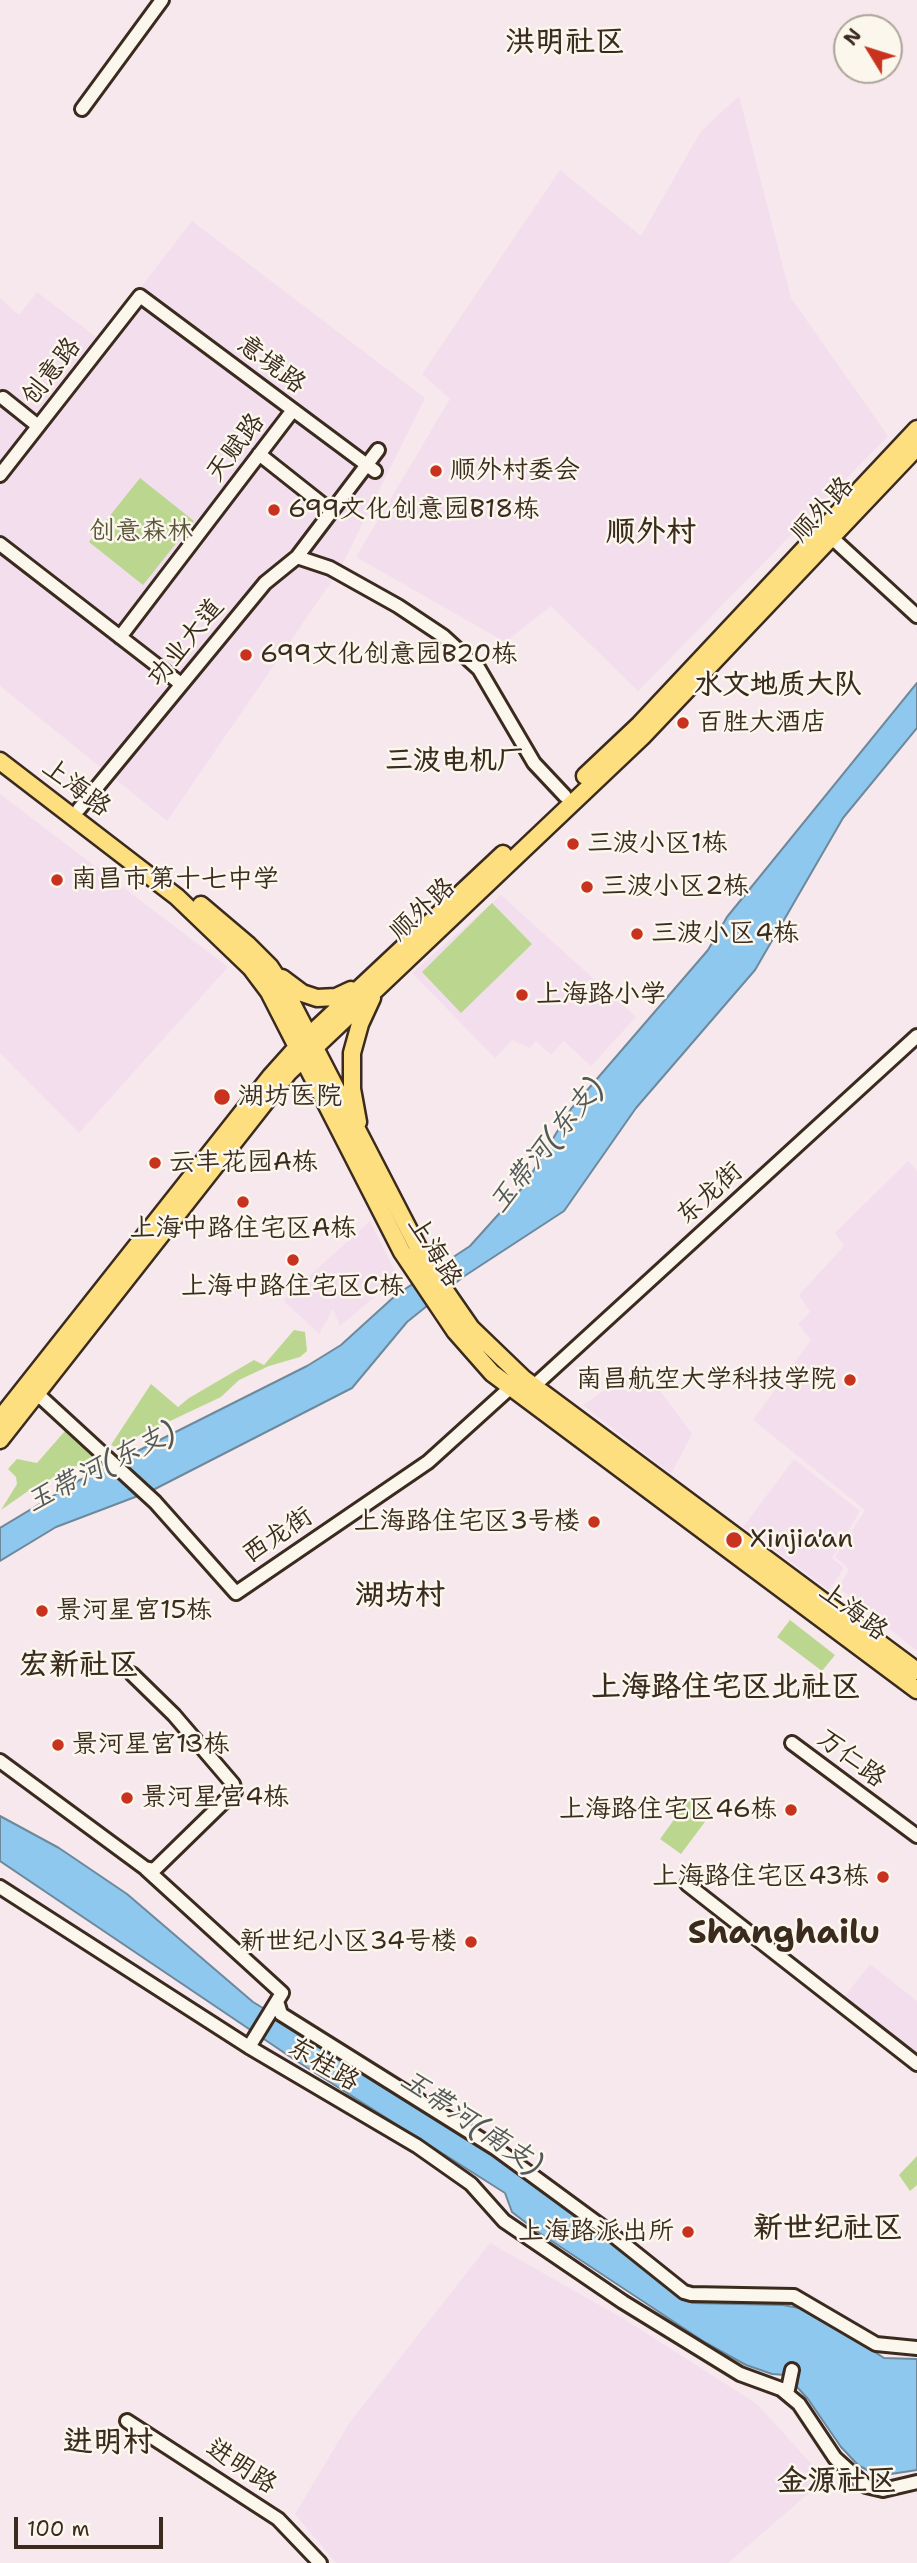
<!DOCTYPE html>
<html>
<head>
<meta charset="utf-8">
<style>
  body { margin:0 }
  #map { position:relative; width:917px; height:2563px; overflow:hidden; background:#f6e8ed; font-family:"Shantell Sans",sans-serif }
  canvas { display:block }
  .north { position:absolute; left:833px; top:14px; width:70px; height:70px; box-sizing:border-box; background:#fbf7ec; border:2px solid #aea59a; border-radius:50%; rotate:308deg; font-size:19px; font-weight:700; line-height:28px; text-align:center; color:#3b2a1e }
  .north::after { content:''; display:block; margin:auto; width:24px; height:32px; background:#c8321e; clip-path:polygon(50% 0,100% 100%,50% 72%,0 100%) }
  .scale { position:absolute; left:14px; top:2517px; width:149px; height:32px; box-sizing:border-box; border:4px solid #3b2a1e; border-top:0; padding-left:9px; font-size:21px; line-height:24px; white-space:nowrap; color:#3b2a1e; -webkit-text-stroke:5px #fbf7ec; paint-order:stroke }
</style>
</head>
<body>
<div id="map">
<canvas width="917" height="2563"></canvas>
<div class="north">N</div>
<div class="scale">100 m</div>
</div>
<script>
const g = document.querySelector('canvas').getContext('2d');
g.lineJoin = 'round';
function fillPath(path, color) { g.fillStyle = color; g.fill(path, 'evenodd'); }
const shape = rows => new Path2D(rows.map(r => 'M' + r).join(''));
function trace(path, color, width, dash) { g.strokeStyle = color; g.lineWidth = width; g.lineCap = dash ? 'butt' : 'round'; g.setLineDash(dash || []); g.stroke(path); }
function label(font, color, halo, rows, align = 'center') {
  g.font = font + ' "Shantell Sans","LXGW WenKai TC",sans-serif'; g.lineWidth = 5; g.setLineDash([]); g.textBaseline = 'middle'; g.strokeStyle = halo; g.fillStyle = color; for (const [text, x, y, turn = 0] of rows) {
    g.save(); g.translate(x, y); g.rotate((+turn || 0) * Math.PI / 180); g.textAlign = isNaN(turn) ? turn : align; if (halo) g.strokeText(text, 0, 0); g.fillText(text, 0, 0); g.restore();
  }
}
fillPath(shape([
  [739,96,791,298,888,436,638,691,551,606,505,642,356,557,450,399,422,374,560,170,641,236,701,131],
  [192,221,425,398,340,569,167,821,0,686,0,298,19,315,37,292,100,340],
  [0,794,228,967,79,1133,0,1053],
  [501,895,636,1017,591,1066,564,1041,551,1055,536,1041,530,1048,512,1040,495,1058,412,973],
  [908,1161,917,1171,917,1651,839,1588,849,1569,835,1557,865,1510,753,1420,811,1340,798,1324,810,1312,799,1295,844,1246,835,1233],
  [370,1221,398,1277,340,1326,333,1309,319,1334,283,1300],
  [641,1365,692,1434,671,1474,583,1405],
  [794,1459,860,1511,832,1558,844,1568,829,1590,743,1527],
  [870,1964,917,2001,917,2059,842,2000],
  [490,2243,624,2319,757,2404,825,2479,728,2563,336,2563,295,2514,350,2422]
]), '#f3deee');
fillPath(shape([
  [140,478,194,521,143,585,89,542],
  [492,903,532,944,461,1013,422,972],
  [294,1330,305,1332,307,1351,300,1357,269,1366,239,1380,221,1397,115,1447,111,1445,151,1384,178,1407,189,1398,254,1360,264,1365],
  [65,1431,76,1438,94,1457,31,1489,1,1510,17,1484,16,1477,8,1469,17,1459,37,1463],
  [790,1620,835,1655,822,1671,777,1637],
  [689,1799,710,1815,681,1854,660,1839],
  [917,2156,917,2185,910,2191,899,2175]
]), '#bbd78f');
const water = shape([
  [917,683,917,728,843,818,755,970,636,1108,564,1211,463,1277,407,1322,352,1388,151,1491,56,1527,0,1561,0,1528,78,1481,307,1366,341,1345,396,1295,470,1246,524,1186,571,1109,708,950,727,917,917,683],
  [0,1816,59,1848,127,1894,253,2002,470,2134,692,2303,783,2305,810,2310,884,2358,917,2359,917,2470,878,2476,858,2465,841,2447,808,2399,797,2387,798,2376,772,2374,746,2365,706,2343,538,2232,512,2212,505,2193,295,2060,0,1861,0,1816]
]);
fillPath(water, '#8fc8ee');
trace(water, '#6d899b', 2);
const minor = shape([
  [82,109,162,0],
  [3,398,38,426],
  [259,454,331,511],
  [0,475,140,296,375,471],
  [831,537,917,616],
  [0,544,181,684],
  [297,557,330,568,398,606,443,636,479,669,534,763,565,796],
  [120,637,293,410],
  [79,809,265,583,297,557,378,450],
  [534,1386,917,1036],
  [32,1389,155,1502,236,1593,428,1462,511,1387],
  [792,1743,917,1836],
  [0,1761,145,1868,154,1870,235,1791,233,1784,174,1715,132,1674],
  [146,1869,282,1993,249,2047],
  [687,1884,917,2064],
  [0,1887,249,2047,417,2146,471,2184,504,2221,623,2302,740,2374,781,2389,799,2404,835,2458,866,2486,883,2490,917,2482],
  [277,2001,281,2014,495,2148,604,2228,684,2292,691,2294,794,2296,876,2344,917,2348],
  [787,2394,792,2370],
  [127,2421,278,2519,320,2563]
]);
const major = shape([
  [0,761,177,897,251,968,269,992,402,1252,455,1331,492,1373,917,1690],
  [585,776,639,725,917,429],
  [201,905,247,944,270,967,284,988,426,1263,471,1328,524,1379,917,1671],
  [282,978,302,993,317,998,336,997,351,990],
  [358,1122,352,1089,352,1053,360,1024,372,998],
  [0,1419,271,1076,297,1047,503,854],
  [0,1440,288,1073,642,737,917,447]
]);
trace(minor, '#3b2a1e', 18);
trace(major, '#3b2a1e', 21);
trace(minor, '#fbf7ec', 12);
trace(major, '#fddf80', 16);
for (const [x, y, r, color] of [
  [436,471,7,"#c8321e"],
  [274,510,7,"#c8321e"],
  [246,655,7,"#c8321e"],
  [683,723,7,"#c8321e"],
  [573,844,7,"#c8321e"],
  [57,880,7,"#c8321e"],
  [587,887,7,"#c8321e"],
  [637,934,7,"#c8321e"],
  [522,995,7,"#c8321e"],
  [222,1097,9,"#c8321e"],
  [155,1163,7,"#c8321e"],
  [243,1202,7,"#c8321e"],
  [293,1260,7,"#c8321e"],
  [850,1380,7,"#c8321e"],
  [594,1522,7,"#c8321e"],
  [734,1540,9,"#c8321e"],
  [42,1611,7,"#c8321e"],
  [58,1745,7,"#c8321e"],
  [127,1798,7,"#c8321e"],
  [791,1810,7,"#c8321e"],
  [883,1877,7,"#c8321e"],
  [471,1942,7,"#c8321e"],
  [688,2232,7,"#c8321e"]
]) { const dot = new Path2D(); dot.arc(x, y, r, 0, 2 * Math.PI); g.fillStyle = color; g.fill(dot); trace(dot, '#fbf7ec', 2.5); }
label('26px', '#3b2a1e', '#fbf7ec', [
  ["意境路",271,365,37],
  ["创意路",52,372,-52],
  ["天赋路",236,448,-53],
  ["顺外路",823,510,-47],
  ["功业大道",186,643,-51],
  ["上海路",76,788,37],
  ["顺外路",423,910,-43],
  ["东龙街",710,1194,-42],
  ["上海路",434,1252,58],
  ["西龙街",278,1536,-34],
  ["上海路",853,1612,37],
  ["万仁路",851,1759,37],
  ["东桂路",323,2065,31],
  ["进明路",241,2467,33]
]);
label('26px', '#3b2a1e', '#fbf7ec', [
  ["顺外村委会",450,471],
  ["699文化创意园B18栋",288,510],
  ["699文化创意园B20栋",260,655],
  ["百胜大酒店",697,723],
  ["三波小区1栋",587,844],
  ["南昌市第十七中学",71,880],
  ["三波小区2栋",601,887],
  ["三波小区4栋",651,934],
  ["上海路小学",536,995],
  ["湖坊医院",238,1097],
  ["云丰花园A栋",169,1163],
  ["上海中路住宅区A栋",243,1229,"center"],
  ["上海中路住宅区C栋",293,1287,"center"],
  ["南昌航空大学科技学院",836,1380,"right"],
  ["上海路住宅区3号楼",580,1522,"right"],
  ["Xinjia'an",750,1540],
  ["景河星宫15栋",56,1611],
  ["景河星宫13栋",72,1745],
  ["景河星宫4栋",141,1798],
  ["上海路住宅区46栋",777,1810,"right"],
  ["上海路住宅区43栋",869,1877,"right"],
  ["新世纪小区34号楼",457,1942,"right"],
  ["上海路派出所",674,2232,"right"]
], 'left');
label('26px', '#5b553a', '#fbf7ec', [
  ["创意森林",141,532]
]);
label('bold 28px', '#3b2a1e', '#fbf7ec', [
  ["水文地质大队",778,686],
  ["三波电机厂",455,762]
]);
label('italic 28px', '#54595c', '#fbf7ec', [
  ["玉带河(东支)",547,1146,-51],
  ["玉带河(东支)",101,1468,-27],
  ["玉带河(南支)",471,2123,34]
]);
label('bold 30px', '#3b2a1e', '#fbf7ec', [
  ["洪明社区",565,43],
  ["顺外村",651,533],
  ["湖坊村",400,1596],
  ["宏新社区",79,1666],
  ["上海路住宅区北社区",726,1688],
  ["新世纪社区",828,2229],
  ["进明村",108,2443],
  ["金源社区",837,2482]
]);
label('bold 33px', '#3b2a1e', '#fbf7ec', [
  ["Shanghailu",784,1934]
]);
</script>
</body>
</html>
